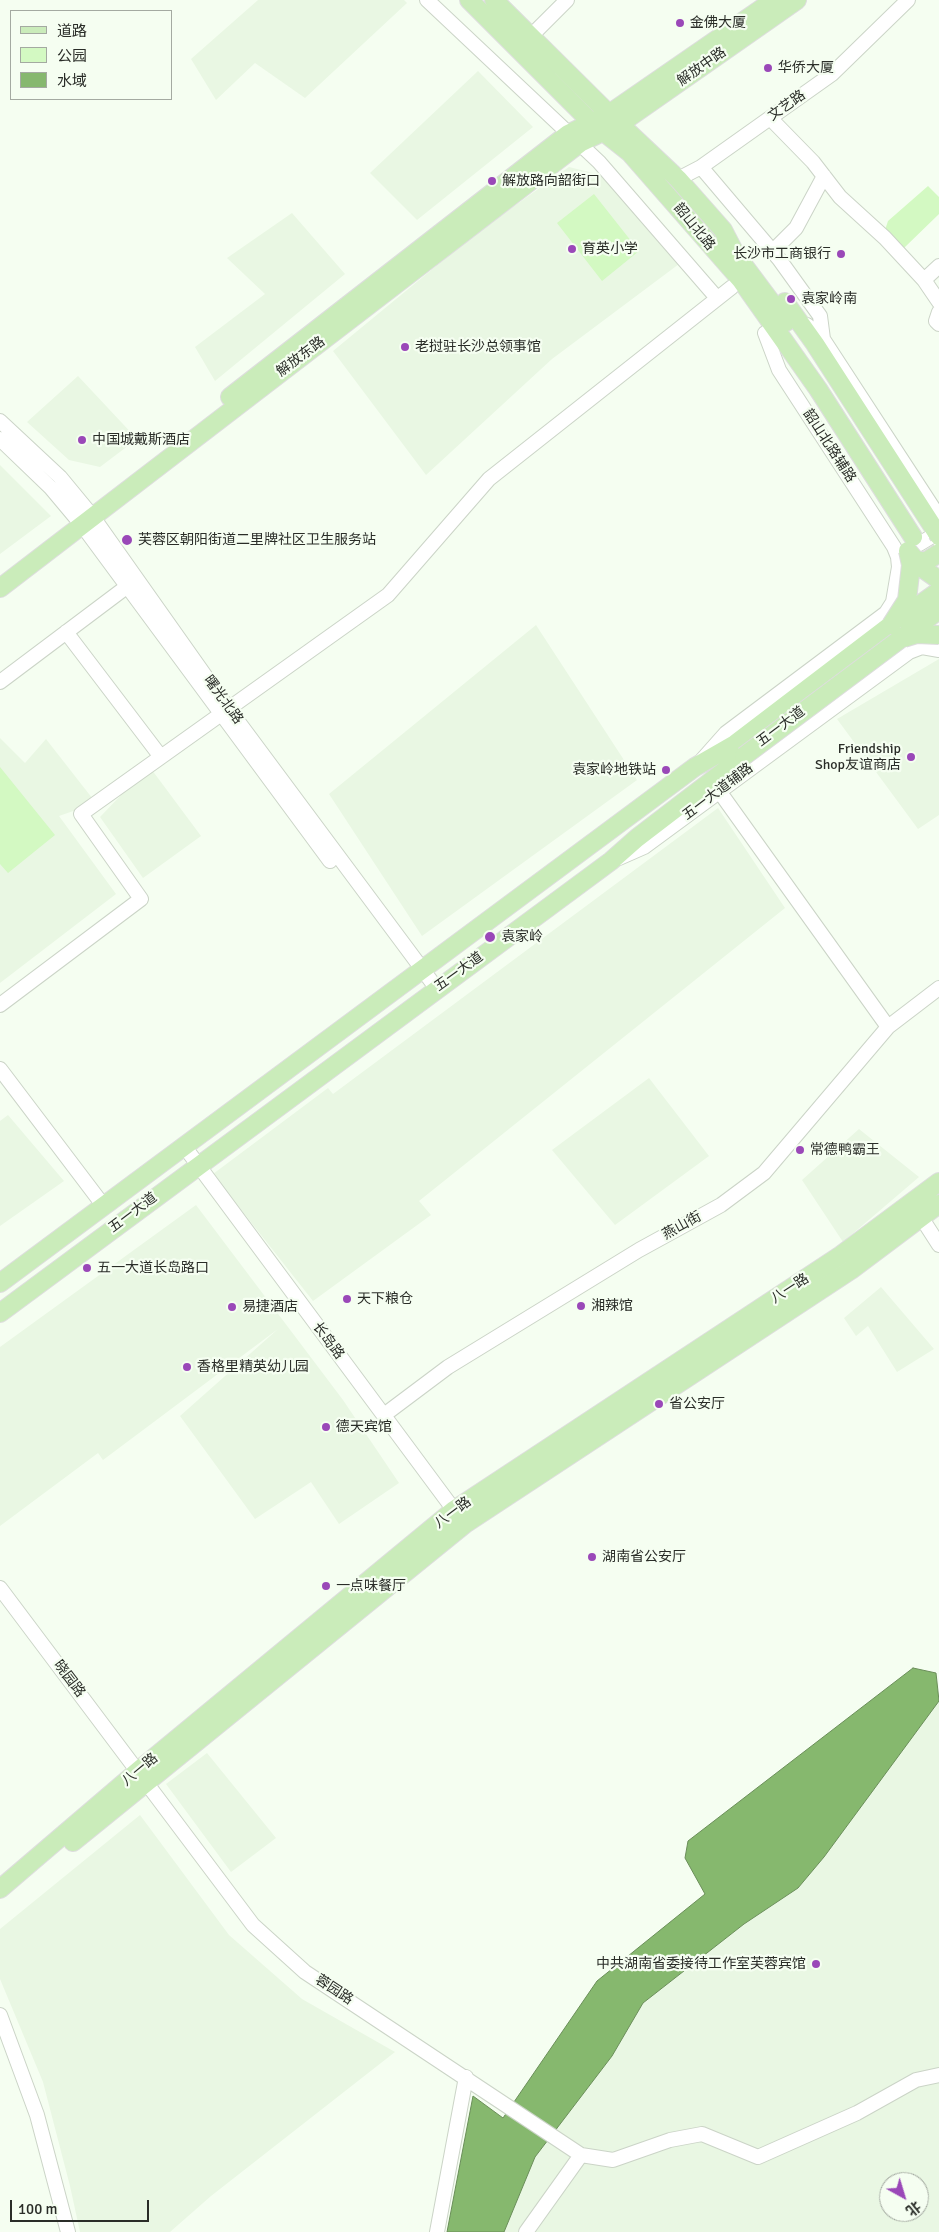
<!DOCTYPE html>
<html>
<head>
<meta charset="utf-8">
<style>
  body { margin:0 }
  #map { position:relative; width:939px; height:2232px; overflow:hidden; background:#f5fef1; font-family:Signika,"Noto Sans SC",sans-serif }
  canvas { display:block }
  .legend { position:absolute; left:10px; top:10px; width:162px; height:90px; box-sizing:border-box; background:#f5fef1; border:1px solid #a4aaa1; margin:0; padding:6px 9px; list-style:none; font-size:15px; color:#2a2d28 }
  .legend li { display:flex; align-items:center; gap:10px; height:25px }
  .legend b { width:25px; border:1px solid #a4aaa1 }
  .north { position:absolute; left:879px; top:2172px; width:50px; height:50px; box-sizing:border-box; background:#f5fef1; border:1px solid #a4aaa1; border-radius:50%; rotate:141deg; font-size:14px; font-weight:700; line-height:20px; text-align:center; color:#2a2d28 }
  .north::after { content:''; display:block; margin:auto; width:18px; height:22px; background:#9a48b8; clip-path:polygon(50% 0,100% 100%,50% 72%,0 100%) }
  .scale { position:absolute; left:10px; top:2200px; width:139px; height:22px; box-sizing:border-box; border:2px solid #2a2d28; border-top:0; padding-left:6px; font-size:15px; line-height:18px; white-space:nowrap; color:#2a2d28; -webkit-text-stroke:4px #f5fef1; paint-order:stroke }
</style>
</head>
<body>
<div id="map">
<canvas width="939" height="2232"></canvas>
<ul class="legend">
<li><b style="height:6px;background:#caecba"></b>道路</li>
<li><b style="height:14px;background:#d3f9c2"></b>公园</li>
<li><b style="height:14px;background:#86b86e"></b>水域</li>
</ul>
<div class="north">北</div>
<div class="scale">100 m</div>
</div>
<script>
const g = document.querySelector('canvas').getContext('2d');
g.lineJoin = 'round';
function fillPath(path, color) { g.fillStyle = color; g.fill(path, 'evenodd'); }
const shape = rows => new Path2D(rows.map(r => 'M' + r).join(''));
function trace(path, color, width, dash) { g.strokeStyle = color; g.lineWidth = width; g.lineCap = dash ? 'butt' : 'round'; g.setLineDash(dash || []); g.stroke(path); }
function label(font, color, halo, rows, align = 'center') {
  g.font = font + ' Signika,"Noto Sans SC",sans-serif'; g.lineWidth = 4.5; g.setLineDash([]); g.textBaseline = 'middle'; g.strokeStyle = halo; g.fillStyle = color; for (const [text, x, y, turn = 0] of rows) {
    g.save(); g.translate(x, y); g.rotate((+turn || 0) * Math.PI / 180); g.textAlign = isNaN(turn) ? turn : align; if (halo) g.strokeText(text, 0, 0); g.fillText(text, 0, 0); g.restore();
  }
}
fillPath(shape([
  [258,0,404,0,407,3,305,98,255,63,216,100,191,59],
  [478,71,533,127,417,220,370,173],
  [569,167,605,176,679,264,552,359,426,475,333,351,475,234],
  [292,213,345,274,215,381,195,347,265,294,227,258],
  [78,376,137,439,100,467,69,460,27,422],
  [0,465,51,516,0,554],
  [536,625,637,780,422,936,329,794],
  [939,659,939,815,918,829,837,719],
  [0,738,25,763,46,739,96,803,59,816,116,894,0,983],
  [149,766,201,836,143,878,100,817],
  [718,808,785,908,419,1201,431,1215,313,1301,213,1174,328,1088,333,1094],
  [649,1078,709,1156,615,1225,552,1150],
  [8,1115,64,1181,0,1226,0,1121],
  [859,1129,919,1177,843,1242,802,1180],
  [196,1205,343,1400,399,1483,339,1524,311,1482,255,1519,180,1416,278,1329,103,1460,98,1453,0,1526,0,1347],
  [881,1287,934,1349,897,1372,868,1326,856,1336,844,1318],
  [939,1701,939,2232,504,2232,535,2157,612,2056,643,2003,744,1924,798,1888,824,1857],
  [889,2182,919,2182,919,2212,889,2212],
  [207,1753,276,1838,231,1872,166,1784],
  [140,1815,229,1935,302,1999,395,2052,211,2196,170,2232,80,2232,70,2186,43,2082,0,1979,0,1929]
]), '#e9f7e3');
fillPath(shape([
  [928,186,939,197,939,214,904,248,885,230,888,221],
  [594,194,639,251,602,281,557,223],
  [0,767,55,835,8,873,0,864]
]), '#d3f9c2');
const water = shape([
  [913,1668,936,1673,939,1701,824,1857,798,1888,744,1924,643,2003,612,2056,535,2157,504,2232,447,2232,473,2096,503,2118,597,1981,705,1894,685,1858,688,1841,913,1668]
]);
fillPath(water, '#86b86e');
trace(water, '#6a8e59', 1);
const minor = shape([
  [427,0,599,162,717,298],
  [530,37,567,0],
  [770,118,813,162,840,197,885,238,924,280,939,266],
  [701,167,779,259,820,316,823,339],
  [678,179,701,167,832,74,908,0],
  [773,251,796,228,824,176],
  [924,280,939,302],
  [939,312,936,321,939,324],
  [807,325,823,339,939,517],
  [0,421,60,477,93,517,228,708,437,989],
  [0,439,51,488,82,525,330,861],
  [901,555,939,532],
  [66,632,161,757],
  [0,682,133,582],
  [702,760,726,733,886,613,893,602,899,567,898,557,894,547,779,370,765,333],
  [719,791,888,1027],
  [619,858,644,847,909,652,922,647,939,650],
  [0,1005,141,899,81,814,388,595,489,479,732,287],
  [0,1069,103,1205],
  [184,1146,454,1510],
  [921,1217,939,1245],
  [384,1415,448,1367,639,1250,721,1205,764,1173,888,1027,939,988],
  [0,1588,253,1925,305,1972,581,2155,613,2160,670,2140,702,2134,758,2157,857,2113,916,2080,939,2075],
  [0,2015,37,2115,68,2232],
  [437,2232,466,2077],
  [526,2232,581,2155]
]);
const major = shape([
  [469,0,591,122,630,153,741,280,818,389,913,537],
  [494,0,609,114,678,179,723,230,736,255,786,322],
  [785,302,815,344,937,533],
  [230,397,568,134,609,114,774,0],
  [0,588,580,143,621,123,797,0],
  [0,1283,695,767,735,744,891,625],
  [0,1313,611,861,637,838,744,756],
  [73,1842,465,1524,851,1270,939,1204],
  [0,1889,139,1770,454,1510,841,1255,939,1182]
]);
trace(minor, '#cbd4c7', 16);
trace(major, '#ddd', 20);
trace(minor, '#fff', 14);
trace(major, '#caecba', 18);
const majorBridge = shape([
  [937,533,939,536],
  [908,551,922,568,939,580],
  [913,559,925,562,939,553],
  [901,618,939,591],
  [891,625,907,600,911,565,908,551],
  [904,638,917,634,939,635],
  [744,756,939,610]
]);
trace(majorBridge, '#ddd', 20, []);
trace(majorBridge, '#caecba', 18);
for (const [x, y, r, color] of [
  [680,23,5,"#9a48b8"],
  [768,68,5,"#9a48b8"],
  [492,181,5,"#9a48b8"],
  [572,249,5,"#9a48b8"],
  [841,254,5,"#9a48b8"],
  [791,299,5,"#9a48b8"],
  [405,347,5,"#9a48b8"],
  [82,440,5,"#9a48b8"],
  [127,540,6,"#9a48b8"],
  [911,757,5,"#9a48b8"],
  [666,770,5,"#9a48b8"],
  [490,937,6,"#9a48b8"],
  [800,1150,5,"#9a48b8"],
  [87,1268,5,"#9a48b8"],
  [347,1299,5,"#9a48b8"],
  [581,1306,5,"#9a48b8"],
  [232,1307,5,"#9a48b8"],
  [187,1367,5,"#9a48b8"],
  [659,1404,5,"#9a48b8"],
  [326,1427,5,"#9a48b8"],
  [592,1557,5,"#9a48b8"],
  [326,1586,5,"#9a48b8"],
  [816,1964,5,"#9a48b8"]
]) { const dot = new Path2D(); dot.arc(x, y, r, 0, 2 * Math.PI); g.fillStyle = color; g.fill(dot); trace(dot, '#f5fef1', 2); }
label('14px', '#2a2d28', '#f5fef1', [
  ["金佛大厦",690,23],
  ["华侨大厦",778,68],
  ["解放路向韶街口",502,181],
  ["育英小学",582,249],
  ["长沙市工商银行",831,254,"right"],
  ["袁家岭南",801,299],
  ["老挝驻长沙总领事馆",415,347],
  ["中国城戴斯酒店",92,440],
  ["芙蓉区朝阳街道二里牌社区卫生服务站",138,540],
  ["Friendship",901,749,"right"],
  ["Shop友谊商店",901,765,"right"],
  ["袁家岭地铁站",656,770,"right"],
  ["袁家岭",501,937],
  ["常德鸭霸王",810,1150],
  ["五一大道长岛路口",97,1268],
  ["天下粮仓",357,1299],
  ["湘辣馆",591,1306],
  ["易捷酒店",242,1307],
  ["香格里精英幼儿园",197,1367],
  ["省公安厅",669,1404],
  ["德天宾馆",336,1427],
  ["湖南省公安厅",602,1557],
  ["一点味餐厅",336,1586],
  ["中共湖南省委接待工作室芙蓉宾馆",806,1964,"right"]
], 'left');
label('14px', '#2a2d28', '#f5fef1', [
  ["解放中路",702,67,-35],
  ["文艺路",787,106,-35],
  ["韶山北路",694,227,51],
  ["解放东路",301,357,-37],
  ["韶山北路辅路",829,446,57],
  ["曙光北路",223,700,54],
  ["五一大道",781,727,-37],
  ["五一大道辅路",718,792,-37],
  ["五一大道",459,972,-36],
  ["五一大道",133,1213,-37],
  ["燕山街",682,1226,-29],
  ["八一路",790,1289,-33],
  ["长岛路",328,1341,53],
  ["八一路",453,1513,-37],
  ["晓园路",69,1679,53],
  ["八一路",140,1770,-40],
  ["蓉园路",334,1990,33]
]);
</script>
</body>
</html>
